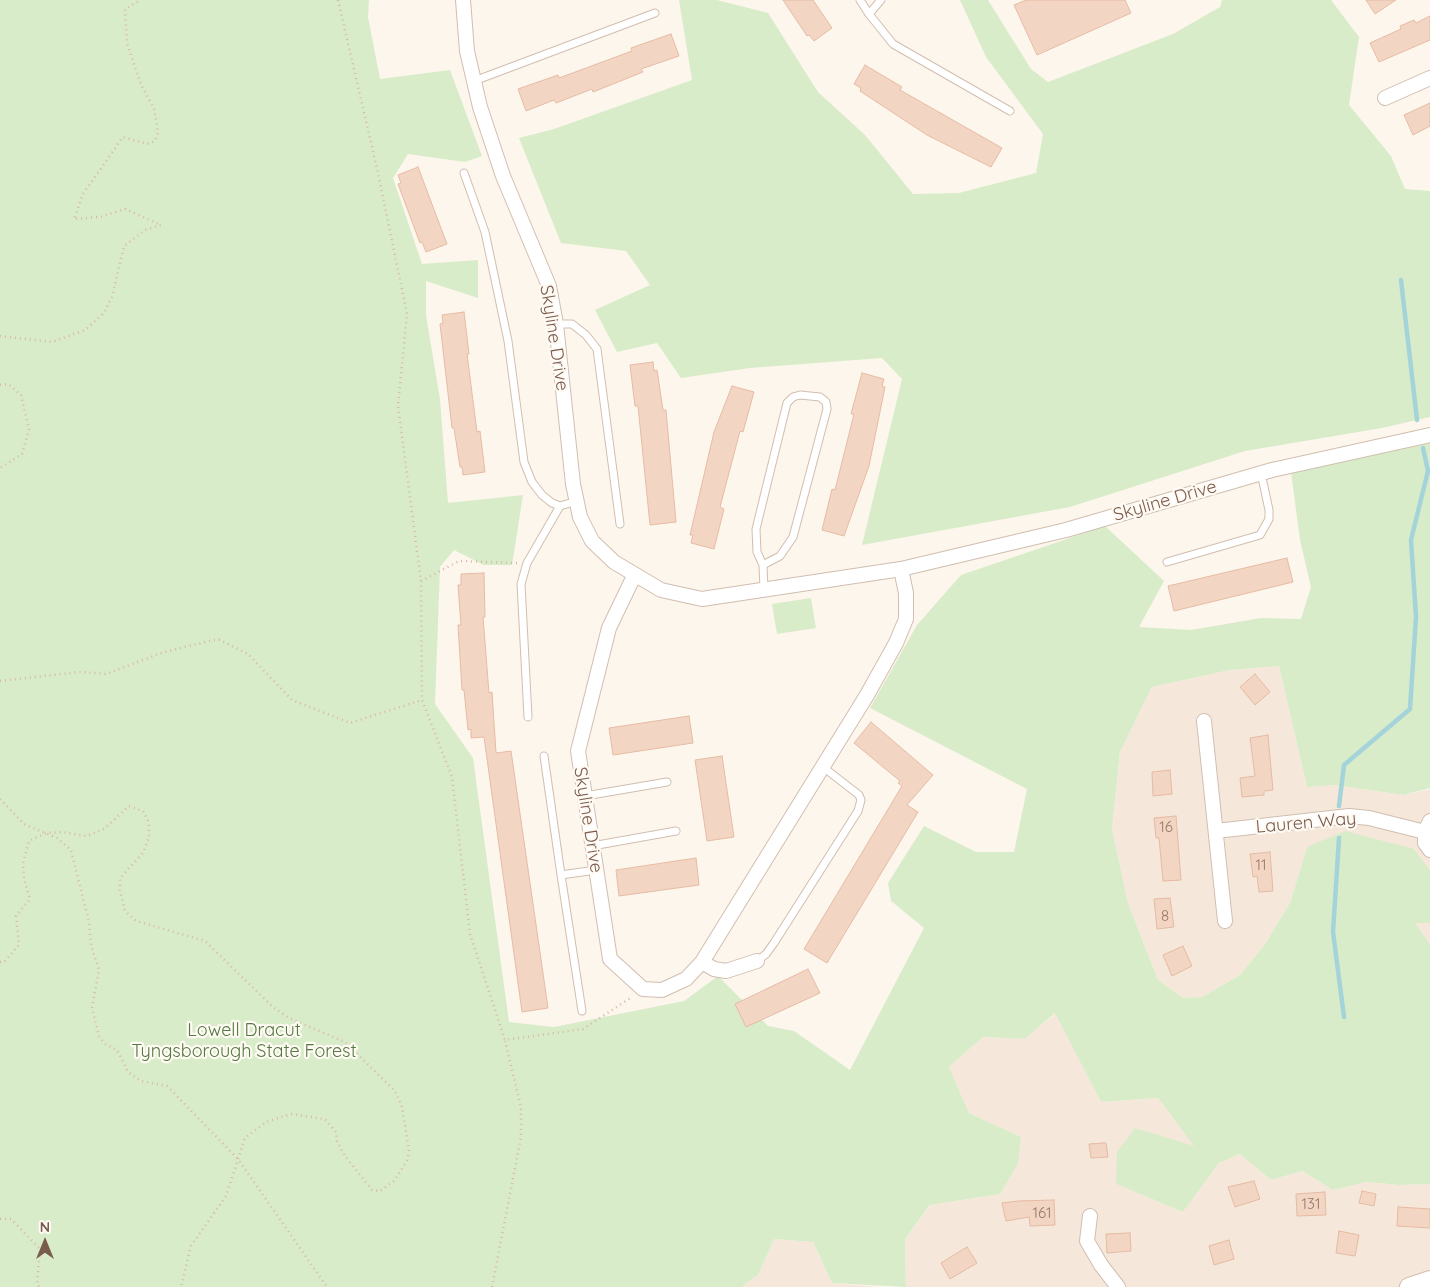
<!DOCTYPE html>
<html>
<head>
<meta charset="utf-8">
<style>
  body { margin:0 }
  #map { position:relative; width:1430px; height:1287px; overflow:hidden; background:#fdf6ec; font-family:Quicksand,sans-serif }
  canvas { display:block }
  .north { position:absolute; left:20px; top:1217px; width:50px; height:50px; -webkit-text-stroke:4px #fffaf3; paint-order:stroke; rotate:0deg; font-size:14px; font-weight:700; line-height:20px; text-align:center; color:#7a5c4d }
  .north::after { content:''; display:block; margin:auto; width:18px; height:22px; background:#7a5c4d; clip-path:polygon(50% 0,100% 100%,50% 72%,0 100%) }
</style>
</head>
<body>
<div id="map">
<canvas width="1430" height="1287"></canvas>
<div class="north">N</div>
</div>
<script>
const g = document.querySelector('canvas').getContext('2d');
g.lineJoin = 'round';
function fillPath(path, color) { g.fillStyle = color; g.fill(path, 'evenodd'); }
const shape = rows => new Path2D(rows.map(r => 'M' + r).join(''));
function trace(path, color, width, dash) { g.strokeStyle = color; g.lineWidth = width; g.lineCap = dash ? 'butt' : 'round'; g.setLineDash(dash || []); g.stroke(path); }
function label(font, color, halo, rows, align = 'center') {
  g.font = font + ' Quicksand,sans-serif'; g.lineWidth = 4.5; g.setLineDash([]); g.textBaseline = 'middle'; g.strokeStyle = halo; g.fillStyle = color; for (const [text, x, y, turn = 0] of rows) {
    g.save(); g.translate(x, y); g.rotate((+turn || 0) * Math.PI / 180); g.textAlign = isNaN(turn) ? turn : align; if (halo) g.strokeText(text, 0, 0); g.fillText(text, 0, 0); g.restore();
  }
}
fillPath(shape([
  [1279,666,1307,787,1335,785,1404,795,1430,789,1430,870,1414,849,1307,847,1290,903,1265,944,1240,975,1202,997,1183,998,1158,980,1128,903,1112,829,1120,752,1152,687,1230,670],
  [1414,922,1430,923,1430,944],
  [1056,1013,1101,1102,1158,1098,1195,1147,1116,1184,1183,1212,1219,1163,1240,1154,1271,1180,1302,1171,1333,1190,1367,1182,1399,1185,1430,1184,1430,1287,906,1287,905,1239,931,1205,1000,1194,1021,1137,969,1113,949,1067,983,1037,1025,1039],
  [774,1239,813,1242,832,1283,881,1287,741,1287,758,1275]
]), '#f5e8da');
fillPath(shape([
  [0,0,369,0,368,17,380,79,450,70,482,156,465,162,408,154,393,178,422,264,478,260,478,298,426,281,426,315,440,399,448,503,523,495,512,565,484,565,454,550,440,567,435,704,473,758,509,1022,554,1027,684,1001,718,976,768,1026,794,1031,850,1070,924,928,891,901,888,883,924,826,976,852,1014,852,1027,789,870,708,917,625,961,575,1105,526,1164,581,1139,627,1191,630,1261,618,1301,619,1311,587,1300,540,1291,472,1430,443,1430,788,1404,795,1335,785,1307,787,1279,666,1230,670,1152,687,1120,752,1112,829,1128,903,1158,980,1183,998,1202,997,1240,975,1265,944,1290,903,1307,847,1345,831,1414,849,1430,870,1430,923,1415,923,1430,944,1430,1184,1399,1185,1367,1182,1333,1190,1302,1171,1271,1180,1240,1154,1219,1163,1183,1212,1116,1184,1117,1152,1135,1128,1194,1146,1158,1098,1101,1102,1055,1013,1025,1039,983,1037,949,1067,969,1113,1021,1137,1018,1163,1000,1194,930,1205,905,1239,906,1287,832,1283,813,1242,774,1239,758,1275,741,1287,0,1287],
  [679,0,717,0,768,13,818,92,865,135,913,194,959,193,1036,173,1043,134,986,57,960,0,988,0,1031,69,1048,82,1173,34,1220,7,1222,0,1331,0,1359,37,1349,105,1391,156,1405,189,1430,191,1430,417,1382,428,1245,451,1070,507,862,545,902,379,882,358,750,368,681,378,657,343,617,352,595,310,650,285,626,251,561,243,519,138,554,129,692,80],
  [811,598,816,628,777,634,772,604]
]), '#d8ecc9');
trace(shape([
  [1401,280,1417,420],
  [1339,806,1344,765,1410,709,1416,617,1411,540,1428,471,1423,448],
  [1339,838,1333,932,1344,1017]
]), '#a5d3da', 4.5);
const building = shape([
  [783,0,813,0,832,28,814,41,809,35,807,36,783,0],
  [1026,0,1125,0,1131,13,1037,55,1014,5,1026,0],
  [1366,0,1396,0,1375,14,1366,0],
  [1430,16,1430,40,1379,62,1370,43,1401,29,1400,26,1414,20,1416,23,1430,16],
  [671,34,679,56,641,69,643,72,593,92,592,89,556,103,554,100,526,111,518,89,558,75,559,78,632,51,631,48,671,34],
  [865,65,902,87,900,90,1002,148,991,167,927,135,860,91,861,88,854,84,865,65],
  [1430,103,1430,126,1413,135,1404,115,1430,103],
  [418,167,447,244,426,252,422,242,420,243,398,184,401,183,398,175,418,167],
  [464,312,469,354,467,354,477,432,480,431,485,472,463,475,462,467,460,467,454,428,452,428,440,324,443,323,442,315,464,312],
  [653,362,654,371,657,370,663,410,666,410,676,522,650,525,638,406,635,406,630,365,653,362],
  [862,373,884,379,882,386,885,387,869,466,844,536,822,530,832,489,835,490,854,414,851,414,862,373],
  [732,386,754,392,743,432,740,431,720,507,724,509,714,549,691,543,693,535,690,535,714,432,732,386],
  [1287,558,1293,582,1174,611,1168,586,1287,558],
  [484,573,485,617,483,617,489,693,492,692,496,753,511,751,548,1008,522,1012,484,737,471,738,471,729,468,730,464,690,462,690,458,625,461,625,458,585,461,585,461,574,484,573],
  [1255,674,1270,692,1255,705,1240,687,1255,674],
  [689,716,693,743,613,755,609,728,689,716],
  [871,722,933,775,907,805,918,812,827,963,804,949,902,786,898,783,900,781,854,743,871,722],
  [1268,735,1273,790,1264,791,1264,795,1242,797,1240,778,1255,776,1250,738,1268,735],
  [722,756,734,837,707,841,695,760,722,756],
  [1170,770,1172,794,1153,796,1152,772,1170,770],
  [1176,816,1181,880,1163,881,1159,838,1156,838,1154,818,1176,816],
  [1270,852,1273,891,1259,892,1257,876,1253,877,1250,854,1270,852],
  [696,858,699,885,619,896,616,870,696,858],
  [1170,898,1174,927,1157,929,1154,899,1170,898],
  [1183,946,1192,966,1172,976,1163,955,1183,946],
  [808,969,820,993,746,1027,735,1004,808,969],
  [1103,1143,1106,1143,1108,1157,1091,1158,1089,1144,1103,1143],
  [1254,1181,1260,1199,1235,1207,1228,1187,1254,1181],
  [1362,1191,1376,1194,1374,1206,1359,1203,1362,1191],
  [1325,1192,1326,1215,1297,1216,1296,1194,1325,1192],
  [1054,1200,1055,1225,1030,1226,1029,1217,1006,1221,1002,1203,1018,1201,1054,1200],
  [1398,1207,1430,1209,1430,1228,1397,1226,1398,1207],
  [1339,1231,1359,1235,1355,1256,1336,1253,1339,1231],
  [1130,1233,1131,1251,1107,1253,1106,1234,1130,1233],
  [1229,1240,1234,1259,1214,1265,1209,1246,1229,1240],
  [967,1247,977,1263,950,1279,941,1263,967,1247]
]);
fillPath(building, '#f3d5c3');
trace(building, '#e6bba3', 1);
const service = shape([
  [860,0,869,14,881,0],
  [869,14,893,44,1010,111],
  [474,81,655,13],
  [464,173,485,232,508,341,524,462,532,482,542,495,552,503,560,506,577,501],
  [556,324,572,324,586,335,597,349,620,524],
  [1167,562,1260,535,1269,519,1269,510,1261,473],
  [763,565,780,556,793,537,827,409,826,402,820,397,800,395,793,397,787,403,756,529,757,552,763,565,764,589],
  [528,717,521,584,527,563,560,506],
  [544,756,561,875],
  [585,796,667,782],
  [592,846,676,831],
  [757,961,766,954,774,943,858,811,861,800,859,795,823,767],
  [582,1011,561,875,596,870]
]);
const minor = shape([
  [463,0,467,51,480,107,503,176,549,286,556,324,573,484,580,517,592,541,614,562,661,590,702,599,901,569,1066,530,1272,470,1430,435],
  [1385,98,1430,78],
  [634,576,609,628,578,751,610,959,643,989,662,990,686,979,702,962,714,969,726,971,757,961],
  [1204,721,1225,921],
  [1430,821,1425,832,1425,843,1430,850],
  [1216,831,1349,816,1369,818,1425,832],
  [702,962,867,695,896,643,906,619,906,593,901,569],
  [1090,1216,1087,1241,1101,1265,1118,1287]
]);
const tertiary = shape([
  [1409,1287,1430,1280]
]);
trace(service, '#d1beb0', 9);
trace(minor, '#d1beb0', 16);
trace(tertiary, '#d1beb0', 20);
trace(shape([
  [338,0,378,173,407,314,398,406,421,581,422,700,452,777,470,934,505,1040,583,1029,632,997],
  [0,336,52,342,85,330,104,313,112,297,124,246,145,230,161,225,125,209,100,217,74,219,83,194,123,137,147,144,155,141,158,133,154,108,141,85,127,43,125,9,141,0],
  [0,385,8,384,21,395,29,429,22,454,0,468],
  [421,581,459,561,517,563],
  [0,681,80,672,106,674,164,652,218,639,248,654,292,700,350,723,422,700],
  [0,799,24,824,57,838,71,850,89,922,91,945,99,970,92,1008,99,1036,105,1044,117,1050,128,1072,141,1081,167,1086,238,1159,327,1287],
  [0,962,4,962,19,945,16,916,30,899,24,879,23,863,29,841,46,833,62,832,86,836,104,829,129,806,143,811,149,823,149,837,143,853,120,878,120,890,125,911,136,921,205,941,274,1008,289,1018,345,1042,395,1091,402,1107,409,1150,408,1159,394,1181,380,1191,372,1190,345,1156,337,1141,336,1132,325,1119,291,1114,266,1122,245,1138,226,1196,191,1246,181,1287],
  [0,1219,11,1219,40,1249,37,1284,39,1287],
  [492,1287,521,1137,521,1107,505,1041]
]), '#d9b8a5', 2.5, [1, 4]);
trace(service, '#fff', 7);
trace(minor, '#fff', 14);
trace(tertiary, '#fff', 18);
label('15px', '#987a6a', null, [
  ["16",1166,827],
  ["11",1261,865],
  ["8",1165,916],
  ["131",1311,1204],
  ["161",1042,1213]
]);
label('18px', '#7a5c4d', '#fffaf3', [
  ["Skyline Drive",554,338,81],
  ["Skyline Drive",1165,501,-16],
  ["Skyline Drive",588,820,81],
  ["Lauren Way",1306,823,-5]
]);
label('18px', '#537a41', '#fffaf3', [
  ["Lowell Dracut",244,1031],
  ["Tyngsborough State Forest",244,1052]
]);
</script>
</body>
</html>
